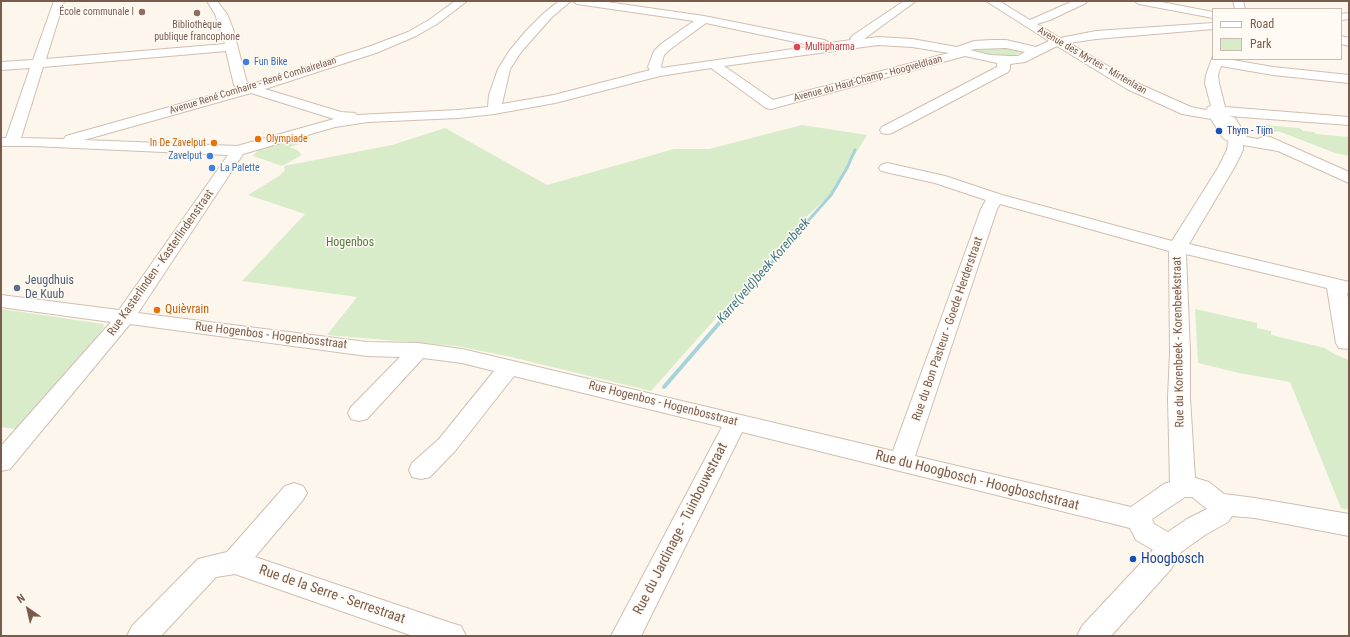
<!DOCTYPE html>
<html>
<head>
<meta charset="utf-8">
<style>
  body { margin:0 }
  #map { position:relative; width:1350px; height:637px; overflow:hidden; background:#fdf6ec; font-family:"Roboto Condensed",sans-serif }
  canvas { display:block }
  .frame { position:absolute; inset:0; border:2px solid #7a5c4d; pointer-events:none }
  .legend { position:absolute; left:1212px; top:8px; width:130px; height:52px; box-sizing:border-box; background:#fffaf3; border:1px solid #cabbb1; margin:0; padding:5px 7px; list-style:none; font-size:12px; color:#7a5c4d }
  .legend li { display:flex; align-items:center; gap:8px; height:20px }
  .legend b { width:20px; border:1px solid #cabbb1 }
  .north { position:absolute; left:8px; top:589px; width:40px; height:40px; -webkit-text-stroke:3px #fffaf3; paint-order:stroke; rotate:326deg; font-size:11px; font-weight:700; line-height:16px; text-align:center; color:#7a5c4d }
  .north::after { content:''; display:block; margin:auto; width:14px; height:18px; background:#7a5c4d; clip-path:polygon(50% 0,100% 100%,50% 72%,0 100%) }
</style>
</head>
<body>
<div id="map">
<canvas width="1350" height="637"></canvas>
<div class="frame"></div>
<ul class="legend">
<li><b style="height:5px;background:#fff"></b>Road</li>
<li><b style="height:11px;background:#d8ecc9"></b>Park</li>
</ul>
<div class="north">N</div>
</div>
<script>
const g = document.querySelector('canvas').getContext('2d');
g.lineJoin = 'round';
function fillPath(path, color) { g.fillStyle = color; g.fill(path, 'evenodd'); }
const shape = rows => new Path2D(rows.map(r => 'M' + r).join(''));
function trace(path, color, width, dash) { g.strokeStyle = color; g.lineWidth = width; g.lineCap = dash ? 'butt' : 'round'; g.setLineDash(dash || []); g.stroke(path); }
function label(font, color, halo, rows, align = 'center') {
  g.font = font + ' "Roboto Condensed",sans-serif'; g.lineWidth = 3; g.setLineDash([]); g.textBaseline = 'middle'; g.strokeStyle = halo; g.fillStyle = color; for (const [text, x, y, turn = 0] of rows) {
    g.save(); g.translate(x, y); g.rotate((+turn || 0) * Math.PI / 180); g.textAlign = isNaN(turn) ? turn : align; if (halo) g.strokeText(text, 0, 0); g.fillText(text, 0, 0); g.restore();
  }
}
fillPath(shape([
  [987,48,1007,49,1024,52,1006,58,969,52],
  [802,125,867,135,831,194,805,218,651,391,511,357,457,346,327,335,357,297,242,281,305,214,248,195,279,176,285,170,284,166,392,145,445,128,547,185,674,149,709,149],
  [1264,125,1300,128,1303,131,1314,132,1316,134,1349,137,1349,156,1335,153,1278,131,1275,132],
  [295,140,299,144,289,147,297,150,302,155,282,166,253,156,260,148],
  [1,309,103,324,104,327,97,336,97,341,15,429,1,427],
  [1195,309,1257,323,1257,328,1271,331,1271,335,1325,348,1334,354,1349,360,1349,510,1341,508,1290,382,1239,373,1198,363]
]), '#d8ecc9');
trace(shape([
  [791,240,831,195,847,168,855,150]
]), '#a5d3da', 3);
trace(shape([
  [664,387,792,239]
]), '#a5d3da', 4);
const minor = shape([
  [54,1,64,1,46,59,225,44,215,14,207,1,217,1,227,14,233,29,247,83,252,84,368,47,408,32,429,20,455,1,467,1,437,24,416,36,376,53,265,89,341,112,355,113,357,115,458,110,488,107,489,95,498,69,510,50,525,32,544,13,559,1,571,1,552,17,521,52,510,69,502,104,554,95,650,70,648,67,654,51,661,44,694,21,577,4,572,1,600,1,704,16,824,40,830,43,851,40,850,39,852,36,904,1,916,1,864,39,878,37,912,39,957,47,974,41,992,40,1006,40,1036,47,1049,41,986,1,999,1,1030,20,1073,1,1087,1,1086,3,1050,20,1037,24,1060,38,1096,31,1213,23,1213,29,1096,39,1069,43,1137,83,1191,107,1206,110,1208,107,1211,106,1205,83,1206,75,1213,56,1213,59,1227,59,1273,67,1349,75,1349,83,1273,75,1221,66,1218,75,1219,83,1225,107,1349,117,1349,125,1229,116,1235,118,1247,137,1258,139,1265,136,1270,137,1349,172,1349,183,1278,151,1243,145,1243,150,1234,168,1189,244,1349,282,1349,294,1347,293,1349,303,1349,349,1339,348,1336,343,1327,288,1186,254,1190,352,1190,398,1195,478,1209,482,1224,494,1255,498,1349,514,1349,536,1255,518,1232,516,1228,522,1205,535,1181,552,1171,569,1111,636,1077,636,1082,626,1153,550,1136,540,1130,528,742,432,641,636,611,636,722,427,514,376,455,451,430,477,421,479,412,477,409,470,412,463,439,439,494,371,462,363,423,358,367,419,359,421,351,419,348,413,351,407,400,357,367,356,130,324,10,469,1,471,1,446,111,322,1,307,1,295,119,310,228,155,33,146,1,146,1,138,6,138,30,68,1,70,1,62,33,60,54,1],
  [706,23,814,46,662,68,661,66,664,55,669,50,706,23],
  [878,45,912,47,949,53,773,100,724,66,878,45],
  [1057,46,1127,89,1182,114,1211,119,1223,138,1228,141,1227,150,1218,168,1172,241,1002,195,945,176,887,163,881,165,879,168,881,171,935,183,986,200,981,209,893,451,462,349,418,343,367,342,138,313,243,154,335,127,368,122,458,118,494,114,555,103,660,76,711,68,766,108,771,109,965,56,997,63,997,67,882,127,880,130,882,133,887,134,892,133,1008,72,1010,69,1010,64,1025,62,1057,46],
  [1006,48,1025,52,1018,56,1011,56,990,55,970,50,976,49,1006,48],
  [226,51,234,85,237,88,66,136,64,139,21,138,43,67,226,51],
  [251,93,334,119,237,146,84,140,251,93],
  [1000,204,1169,251,1170,352,1168,398,1170,482,1164,484,1131,507,915,456,997,209,1000,204],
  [1185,497,1192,497,1207,509,1187,519,1168,532,1154,524,1152,519,1185,497],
  [1134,1,1156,1,1213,12,1213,18,1139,4,1134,1],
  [1233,1,1243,1,1245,9,1235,9,1233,1],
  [1349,13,1349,19,1341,20,1341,14,1349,13],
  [1341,36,1349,38,1349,46,1341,44,1341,36],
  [294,483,303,486,307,493,303,500,255,557,451,623,461,626,466,636,413,636,235,574,216,577,161,636,127,636,132,626,198,559,227,552,285,486,294,483]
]);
trace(minor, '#d1beb0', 2);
fillPath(minor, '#fff');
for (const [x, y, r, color] of [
  [142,12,4,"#8d6e63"],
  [197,13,4,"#8d6e63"],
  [797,47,4,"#e0444e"],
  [246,62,4,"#3f7fe0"],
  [1219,131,4,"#1a4fb4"],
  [258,139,4,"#e8710a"],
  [214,143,4,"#e8710a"],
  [210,156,4,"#3f7fe0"],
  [212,168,4,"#3f7fe0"],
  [17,288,4,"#5c6f8a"],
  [157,310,4,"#e8710a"],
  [1133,559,4,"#1a4fb4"]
]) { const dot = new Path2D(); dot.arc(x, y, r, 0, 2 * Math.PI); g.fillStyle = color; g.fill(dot); trace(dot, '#fffaf3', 1.5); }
label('10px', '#785e54', '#fffaf3', [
  ["École communale I",134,12],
  ["Bibliothèque",197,25,"center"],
  ["publique francophone",197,37,"center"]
], 'right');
label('10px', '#be3a42', '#fffaf3', [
  ["Multipharma",805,47]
], 'left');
label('10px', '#7a5c4d', '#fffaf3', [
  ["Avenue des Myrtes - Mirtenlaan",1092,61,30],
  ["Avenue du Haut-Champ - Hoogveldlaan",868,79,-15],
  ["Avenue René Comhaire - René Comhairelaan",253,86,-17]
]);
label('10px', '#366cbe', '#fffaf3', [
  ["Fun Bike",254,62],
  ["Zavelput",202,156,"right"],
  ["La Palette",220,168]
], 'left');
label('10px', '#164399', '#fffaf3', [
  ["Thym - Tijm",1227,131]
], 'left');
label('10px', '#c56008', '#fffaf3', [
  ["Olympiade",266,139],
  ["In De Zavelput",206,143,"right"]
], 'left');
label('12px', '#537a41', '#fffaf3', [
  ["Hogenbos",350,243]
]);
label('12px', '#7a5c4d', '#fffaf3', [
  ["Rue Kasterlinden - Kasterlindenstraat",161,263,-55],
  ["Rue du Bon Pasteur - Goede Herderstraat",948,329,-71],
  ["Rue Hogenbos - Hogenbosstraat",271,336,7],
  ["Rue du Korenbeek - Korenbeekstraat",1179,342,-91],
  ["Rue Hogenbos - Hogenbosstraat",663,404,14]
]);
label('12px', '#4e5e75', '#fffaf3', [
  ["Jeugdhuis",25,281],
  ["De Kuub",25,295]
], 'left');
label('12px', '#c56008', '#fffaf3', [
  ["Quièvrain",165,310]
], 'left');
label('italic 13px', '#437c86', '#fffaf3', [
  ["Karre(veld)beek Korenbeek",764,271,-49]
]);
label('14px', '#7a5c4d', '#fffaf3', [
  ["Rue du Hoogbosch - Hoogboschstraat",977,481,14],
  ["Rue du Jardinage - Tuinbouwstraat",681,529,-63],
  ["Rue de la Serre - Serrestraat",332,595,19]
]);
label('14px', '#164399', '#fffaf3', [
  ["Hoogbosch",1141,559]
], 'left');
</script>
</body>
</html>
